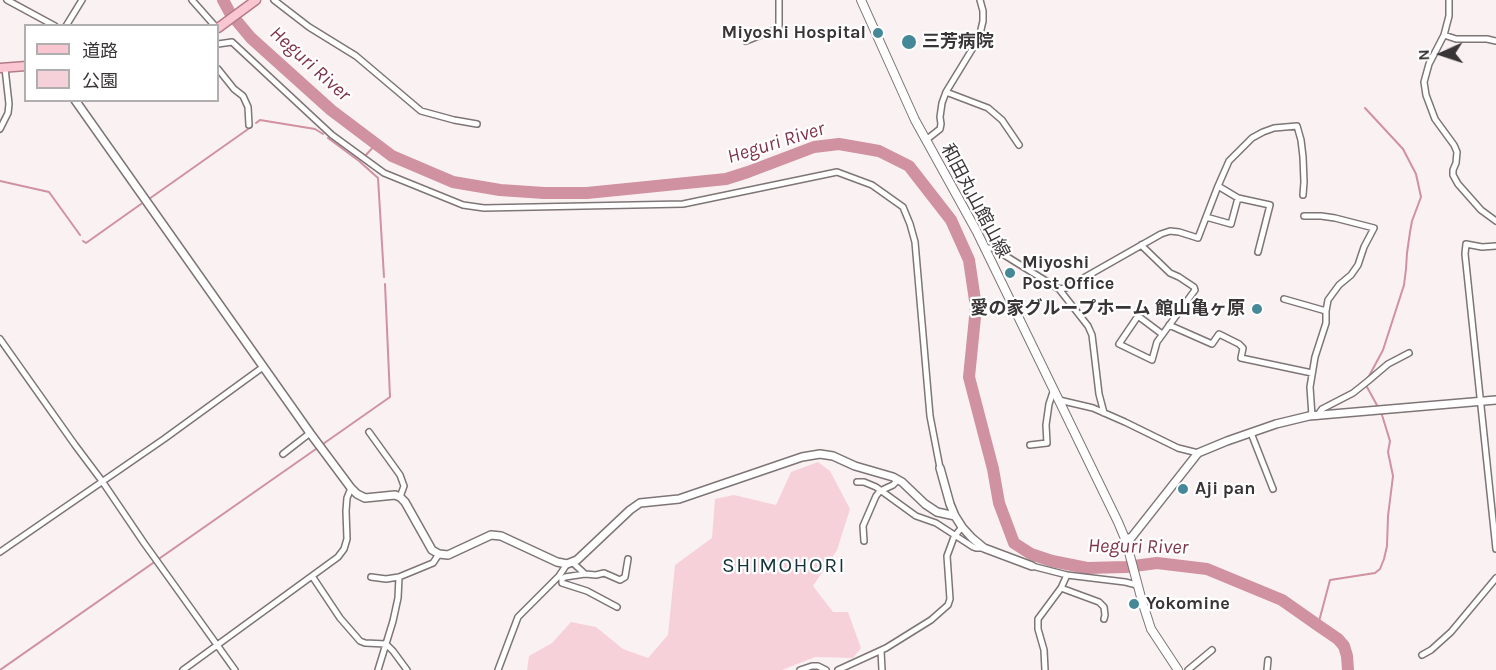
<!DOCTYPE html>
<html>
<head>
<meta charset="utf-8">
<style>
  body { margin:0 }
  #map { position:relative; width:1496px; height:670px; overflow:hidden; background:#faf1f3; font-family:Karla,"Noto Sans JP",sans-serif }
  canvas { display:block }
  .legend { position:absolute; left:24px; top:24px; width:195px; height:78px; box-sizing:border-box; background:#fff; border:2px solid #b0aeaf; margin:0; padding:8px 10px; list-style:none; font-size:18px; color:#393536 }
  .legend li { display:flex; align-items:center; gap:12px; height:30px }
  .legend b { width:30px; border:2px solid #b0aeaf }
  .north { position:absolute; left:1412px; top:24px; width:60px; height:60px; -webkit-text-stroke:4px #fff; paint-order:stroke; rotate:267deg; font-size:16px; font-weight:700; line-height:24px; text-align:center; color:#393536 }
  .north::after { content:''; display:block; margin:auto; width:21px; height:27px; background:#393536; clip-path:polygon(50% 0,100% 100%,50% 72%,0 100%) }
</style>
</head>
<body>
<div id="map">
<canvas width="1496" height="670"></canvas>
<ul class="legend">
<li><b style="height:8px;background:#f9c6d2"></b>道路</li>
<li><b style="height:16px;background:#f7d1d9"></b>公園</li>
</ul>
<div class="north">N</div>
</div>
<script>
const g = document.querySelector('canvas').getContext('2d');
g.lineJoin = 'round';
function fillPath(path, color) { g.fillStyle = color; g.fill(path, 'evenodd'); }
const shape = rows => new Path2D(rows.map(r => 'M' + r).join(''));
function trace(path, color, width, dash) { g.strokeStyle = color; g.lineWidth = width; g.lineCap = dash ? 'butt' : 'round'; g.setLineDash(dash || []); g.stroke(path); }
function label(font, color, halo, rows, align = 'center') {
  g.font = font + ' Karla,"Noto Sans JP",sans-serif'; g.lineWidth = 4.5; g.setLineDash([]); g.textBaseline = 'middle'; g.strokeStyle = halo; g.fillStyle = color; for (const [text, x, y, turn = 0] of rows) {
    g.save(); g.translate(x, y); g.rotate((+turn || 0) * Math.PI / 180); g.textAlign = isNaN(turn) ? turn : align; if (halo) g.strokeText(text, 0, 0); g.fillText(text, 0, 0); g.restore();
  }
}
fillPath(shape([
  [818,462,830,471,850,509,837,550,813,586,833,612,848,612,861,648,853,658,815,657,782,670,527,670,529,656,552,643,571,622,596,627,623,649,648,658,668,635,675,565,712,538,715,499,734,495,776,505,791,472]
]), '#f7d1d9');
trace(shape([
  [1365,108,1403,149,1416,174,1421,197,1412,221,1410,232,1407,253,1406,269,1404,285,1383,350,1368,378],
  [256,123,260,120,315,129,323,134],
  [328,138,359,161,378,178,384,277],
  [365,156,376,144],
  [0,181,49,192,80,235],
  [149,199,251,127],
  [83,241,86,243,141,204],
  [1367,387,1378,407],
  [323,444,390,397,385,284],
  [1318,625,1330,580,1375,573,1380,569,1384,559,1387,546,1388,516,1393,476,1388,452,1390,441,1382,415],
  [0,670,316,449]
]), '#d091a0', 2);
trace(shape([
  [223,0,230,13,251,38,331,110,392,156,453,182,500,190,544,193,587,193,726,179,748,172,814,147,839,144,879,151,909,166,951,220,969,260,976,307,969,377,993,469,999,503,1014,543,1031,554,1052,561,1087,568,1126,567,1157,563,1207,569,1282,600,1319,626,1338,639,1344,646,1347,656,1348,670]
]), '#d091a0', 12);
const minor = shape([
  [7,0,55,26],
  [192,0,215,26],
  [274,0,309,27,356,56,421,111,454,120,477,124],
  [1449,0,1449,16,1444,35,1429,64,1424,82,1426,95,1435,119,1454,145,1457,152,1456,163,1453,170,1453,175,1458,184,1481,210,1496,221],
  [66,26,82,0],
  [1444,35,1456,39,1487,39,1496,41],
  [746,41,779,28,779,0],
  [218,44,232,42,332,135,384,173,463,205,484,208,683,204,837,172,872,185,903,207,910,224,915,242,930,416,940,468],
  [218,69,234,89,243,96,248,107,249,125],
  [946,92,988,108,1002,120,1019,145],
  [0,129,8,113,9,104,5,68],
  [926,140,940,129,941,124,940,117,942,103,946,92,979,38,983,21,983,11,980,0],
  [1218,186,1238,198,1270,205,1258,252],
  [1304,216,1321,216,1335,218,1374,228,1364,247,1358,265,1351,275,1339,285,1328,300,1326,311,1326,323,1315,357,1310,387,1312,416],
  [1206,217,1231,224,1238,198],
  [1141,245,1170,273,1179,277,1194,287,1195,290,1157,342,1152,360,1119,344,1138,316,1162,334],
  [1496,246,1482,247,1466,244,1465,254,1496,549],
  [984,248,993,248,1001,253,1059,289,1066,288,1161,234,1170,231,1179,232,1198,238,1218,186,1229,161,1252,138,1263,132,1274,128,1297,126,1301,140,1303,157,1304,182,1303,195],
  [1059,289,1088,326,1092,335,1099,394,1104,413],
  [1284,299,1326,311],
  [1169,325,1212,344,1219,334,1239,344,1243,348,1241,358,1312,373],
  [0,339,75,445,102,481,144,543,235,670],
  [1059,400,1093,408,1125,422,1178,448,1198,453],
  [1317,416,1322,409,1353,393,1368,381,1388,364,1409,353],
  [369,432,400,475,404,486,400,497],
  [1251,433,1273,489],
  [1030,445,1047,443,1046,425,1049,404,1054,389],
  [283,454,310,433],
  [857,482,864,482,876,487,916,516,936,523,973,547,976,548,984,548],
  [864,541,863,526,876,496,880,491,893,485,898,480],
  [0,552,164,439,263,367],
  [572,562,585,574,596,575,604,573,620,580,625,577,628,559],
  [1032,566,1067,575,1125,582,1137,585],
  [585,574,565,577,562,579,562,583,587,591,617,607],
  [312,576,340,618,360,641,365,643,386,644,393,651,407,670],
  [371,577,386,579,399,577,433,563,439,554],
  [1061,588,1099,602,1104,607,1105,615,1104,619],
  [881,651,882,670],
  [1422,655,1431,650,1451,632,1496,578],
  [183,670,338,557,344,549,347,539,346,511,347,498,351,488],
  [378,670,393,621,398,598,399,577],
  [498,670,518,617,559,576,567,564],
  [800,670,812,666,818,666,826,670],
  [838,670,886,648,931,620,948,605,950,599,947,556,954,537,962,527],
  [1045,670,1044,650,1038,629,1038,619,1061,588,1067,575],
  [1188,670,1212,650],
  [1267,670,1268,660]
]);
const tertiary = shape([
  [75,100,310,433,351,488,357,494,365,498,395,495,400,497,405,502,432,550,439,554,448,555,491,535,501,536,557,562,567,564,577,560,630,510,640,503,679,499,802,457,820,454,833,456,855,466,893,477,902,482,925,504,937,512,955,516],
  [940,468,950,504,955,516,962,527,972,538,984,548,1032,566],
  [1125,538,1131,538,1198,453,1227,441,1276,424,1309,416,1496,400]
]);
const secondary = shape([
  [861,0,915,120,977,232,1118,522,1126,541,1142,601,1151,629,1178,670]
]);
const primary = shape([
  [218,28,256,0],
  [0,68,26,66]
]);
trace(minor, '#7d7576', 8);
trace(tertiary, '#7d7576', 10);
trace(secondary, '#7d7576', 10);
trace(primary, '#b37b88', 11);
trace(minor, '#fff', 5);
trace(tertiary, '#fff', 7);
trace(secondary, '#fff', 8);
trace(primary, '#f9c6d2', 8);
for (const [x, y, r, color] of [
  [878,33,6,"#458897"],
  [909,42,8,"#458897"],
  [1010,273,6,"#458897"],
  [1257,309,6,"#458897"],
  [1183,489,6,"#458897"],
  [1134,604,6,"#458897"]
]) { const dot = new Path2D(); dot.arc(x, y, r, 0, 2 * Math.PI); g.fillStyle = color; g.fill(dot); trace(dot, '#fff', 2); }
label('bold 18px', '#393536', '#fff', [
  ["Miyoshi Hospital",866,33,"right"],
  ["三芳病院",922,42],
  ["Miyoshi",1022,263],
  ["Post Office",1022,284],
  ["愛の家グループホーム 館山亀ヶ原",1245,309,"right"],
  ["Aji pan",1195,489],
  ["Yokomine",1146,604]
], 'left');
label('18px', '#393536', '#fff', [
  ["和田丸山館山線",975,201,62]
]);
label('italic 20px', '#7f334a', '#fff', [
  ["Heguri River",310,64,42],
  ["Heguri River",776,143,-17],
  ["Heguri River",1138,547,1]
]);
g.letterSpacing = '1.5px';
label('21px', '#14353c', '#fff', [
  ["SHIMOHORI",784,566]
]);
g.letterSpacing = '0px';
</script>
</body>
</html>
